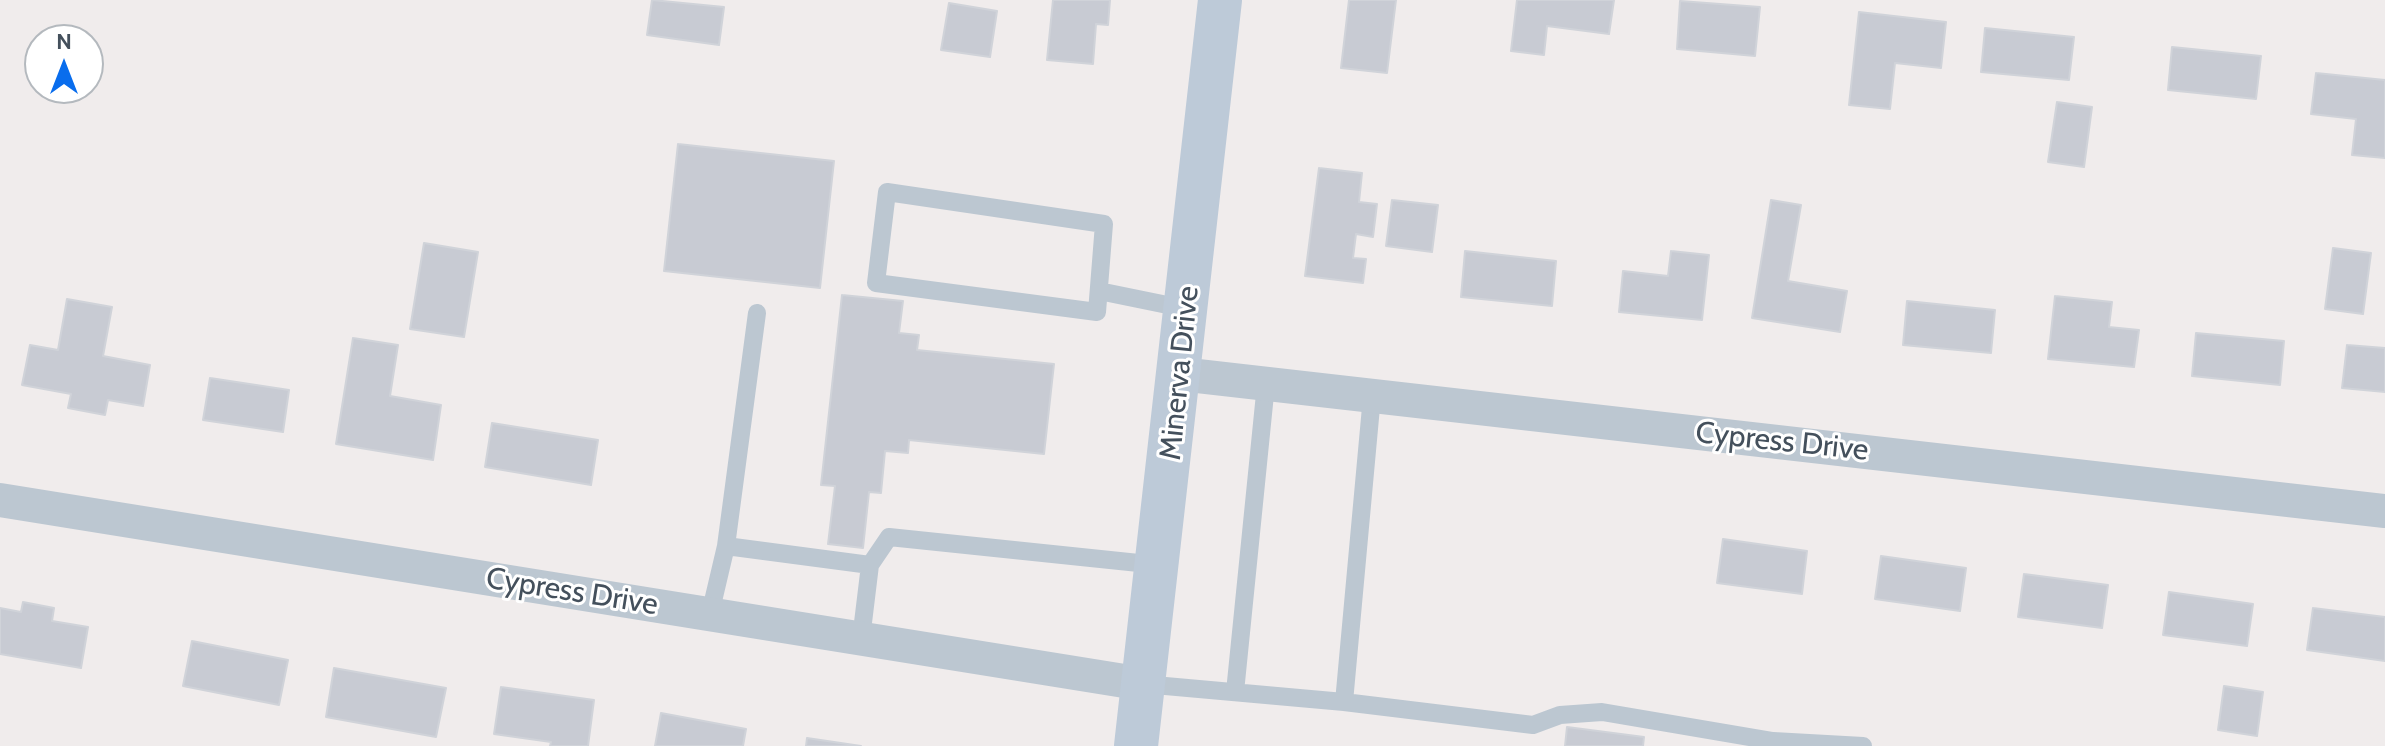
<!DOCTYPE html>
<html>
<head>
<meta charset="utf-8">
<style>
  body { margin:0 }
  #map { position:relative; width:2385px; height:746px; overflow:hidden; background:#f0ecec; font-family:Cabin,sans-serif }
  canvas { display:block }
  .north { position:absolute; left:24px; top:24px; width:80px; height:80px; box-sizing:border-box; background:#fff; border:2px solid #b4b9be; border-radius:50%; rotate:0deg; font-size:22px; font-weight:700; line-height:32px; text-align:center; color:#44505c }
  .north::after { content:''; display:block; margin:auto; width:28px; height:36px; background:#096ded; clip-path:polygon(50% 0,100% 100%,50% 72%,0 100%) }
</style>
</head>
<body>
<div id="map">
<canvas width="2385" height="746"></canvas>
<div class="north">N</div>
</div>
<script>
const g = document.querySelector('canvas').getContext('2d');
g.lineJoin = 'round';
function fillPath(path, color) { g.fillStyle = color; g.fill(path, 'evenodd'); }
const shape = rows => new Path2D(rows.map(r => 'M' + r).join(''));
function trace(path, color, width, dash) { g.strokeStyle = color; g.lineWidth = width; g.lineCap = dash ? 'butt' : 'round'; g.setLineDash(dash || []); g.stroke(path); }
function label(font, color, halo, rows, align = 'center') {
  g.font = font + ' Cabin,sans-serif'; g.lineWidth = 6; g.setLineDash([]); g.textBaseline = 'middle'; g.strokeStyle = halo; g.fillStyle = color; for (const [text, x, y, turn = 0] of rows) {
    g.save(); g.translate(x, y); g.rotate((+turn || 0) * Math.PI / 180); g.textAlign = isNaN(turn) ? turn : align; if (halo) g.strokeText(text, 0, 0); g.fillText(text, 0, 0); g.restore();
  }
}
const building = shape([
  [652,0,724,7,719,45,647,35,652,0],
  [1053,0,1110,0,1108,25,1096,24,1093,64,1047,60,1053,0],
  [1349,0,1396,0,1387,73,1341,68,1349,0],
  [1517,0,1614,0,1609,34,1547,26,1544,55,1511,51,1517,0],
  [1680,1,1760,7,1755,56,1677,49,1680,1],
  [949,3,997,11,990,57,941,50,949,3],
  [1859,12,1946,22,1941,68,1895,63,1890,109,1849,105,1859,12],
  [1985,28,2074,37,2069,80,1981,72,1985,28],
  [2172,47,2261,56,2256,99,2168,90,2172,47],
  [2316,73,2385,80,2385,158,2352,155,2356,119,2311,114,2316,73],
  [2057,102,2092,107,2084,167,2048,162,2057,102],
  [678,144,834,161,820,288,664,271,678,144],
  [1319,168,1362,173,1359,202,1377,204,1373,237,1356,234,1353,258,1366,259,1363,283,1305,276,1319,168],
  [1392,200,1438,205,1432,252,1386,246,1392,200],
  [1771,200,1801,205,1788,281,1847,291,1840,332,1752,318,1771,200],
  [424,243,478,252,464,337,410,329,424,243],
  [2333,248,2371,253,2363,314,2325,309,2333,248],
  [1465,251,1556,261,1552,306,1461,297,1465,251],
  [1671,251,1709,255,1702,320,1619,312,1623,271,1668,276,1671,251],
  [842,295,903,301,899,333,919,335,917,350,1054,364,1044,454,909,440,908,453,885,451,881,493,869,492,863,548,828,544,835,486,821,485,842,295],
  [2055,296,2112,302,2109,327,2139,330,2134,367,2048,359,2055,296],
  [67,299,112,307,103,356,150,365,143,406,108,400,105,415,68,408,71,394,22,385,30,345,58,350,67,299],
  [1907,301,1995,310,1991,353,1903,345,1907,301],
  [2196,333,2284,341,2280,385,2192,376,2196,333],
  [353,338,398,345,390,396,441,405,433,460,336,444,353,338],
  [2347,345,2385,348,2385,392,2342,388,2347,345],
  [210,378,289,390,283,432,203,420,210,378],
  [492,423,598,440,591,485,485,467,492,423],
  [1723,539,1807,551,1802,594,1717,583,1723,539],
  [1881,556,1966,568,1960,611,1875,599,1881,556],
  [2024,574,2108,585,2102,628,2018,617,2024,574],
  [2169,592,2253,604,2247,646,2163,635,2169,592],
  [23,602,54,608,52,621,88,627,81,668,0,654,0,608,21,612,23,602],
  [2313,608,2385,617,2385,661,2307,650,2313,608],
  [192,641,288,660,279,705,183,686,192,641],
  [334,668,446,688,436,737,326,717,334,668],
  [2224,686,2263,692,2257,736,2218,730,2224,686],
  [501,687,594,700,588,746,550,746,551,742,494,734,501,687],
  [661,713,746,729,743,746,655,746,661,713],
  [1567,727,1644,737,1643,746,1565,746,1567,727],
  [807,738,861,746,806,746,807,738]
]);
fillPath(building, '#c8cbd3');
trace(building, '#d0d3d9', 2);
trace(shape([
  [887,192,1104,224,1097,312,876,283,887,192],
  [1099,291,1187,309],
  [726,546,757,313],
  [710,614,726,546,870,565],
  [861,639,870,565,889,537,1158,565],
  [1143,684,1344,702,1372,396],
  [1235,692,1266,384],
  [1344,702,1533,725,1560,715,1602,712,1773,741,1863,746]
]), '#bcc7d1', 18);
trace(shape([
  [1180,374,2385,511],
  [0,500,1143,684]
]), '#bcc7d1', 34);
trace(shape([
  [1136,746,1220,0]
]), '#bdcad8', 44);
label('30px', '#44505c', '#fff', [
  ["Minerva Drive",1180,373,-84],
  ["Cypress Drive",1782,442,6],
  ["Cypress Drive",572,592,9]
]);
</script>
</body>
</html>
